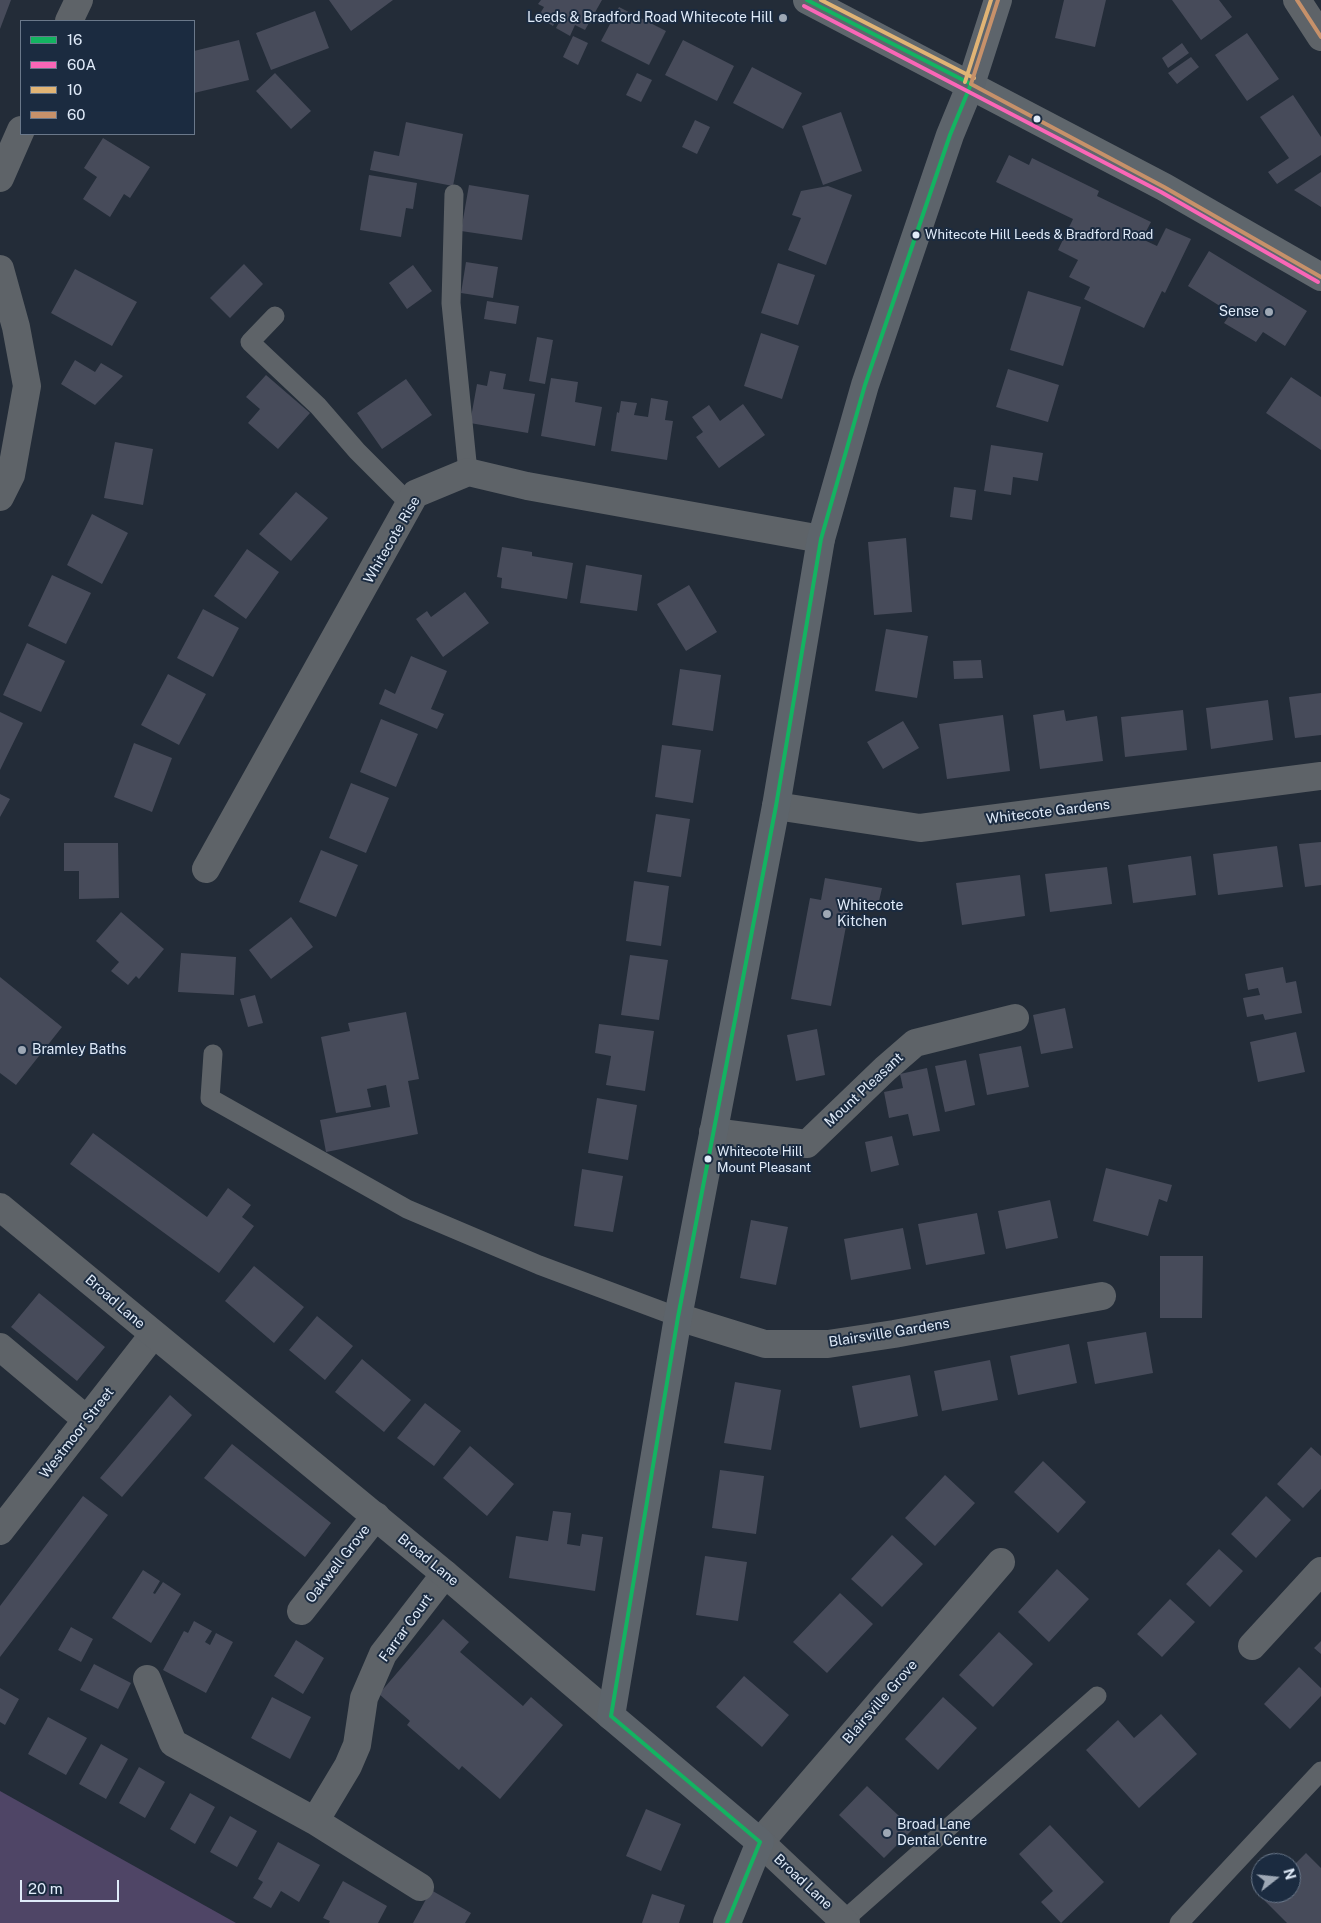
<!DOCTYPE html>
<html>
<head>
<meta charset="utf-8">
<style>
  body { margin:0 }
  #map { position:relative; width:1321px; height:1923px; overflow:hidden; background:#232c38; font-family:"Public Sans",sans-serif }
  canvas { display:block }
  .legend { position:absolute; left:20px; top:20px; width:175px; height:115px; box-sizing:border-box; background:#1b2b40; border:1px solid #6a788a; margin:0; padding:6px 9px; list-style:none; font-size:15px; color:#e0ebf9 }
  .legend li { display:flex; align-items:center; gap:10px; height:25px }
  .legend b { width:25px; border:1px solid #6a788a }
  .north { position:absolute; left:1251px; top:1853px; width:50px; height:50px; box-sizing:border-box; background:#1b2b40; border:1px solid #6a788a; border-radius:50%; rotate:74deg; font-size:14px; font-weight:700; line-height:20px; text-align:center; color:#e0ebf9 }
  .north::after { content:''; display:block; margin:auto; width:18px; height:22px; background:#9ea8b5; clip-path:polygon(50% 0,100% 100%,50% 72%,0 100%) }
  .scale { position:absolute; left:20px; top:1880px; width:99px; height:22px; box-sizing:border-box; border:2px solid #e0ebf9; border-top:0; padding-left:6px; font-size:15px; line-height:18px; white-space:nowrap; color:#e0ebf9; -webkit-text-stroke:4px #1b2b40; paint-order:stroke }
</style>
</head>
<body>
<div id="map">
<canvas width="1321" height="1923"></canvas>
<ul class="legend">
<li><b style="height:6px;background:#13b361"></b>16</li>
<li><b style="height:6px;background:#fa66b7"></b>60A</li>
<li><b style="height:6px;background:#e1b475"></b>10</li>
<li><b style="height:6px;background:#c7916a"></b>60</li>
</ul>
<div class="north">N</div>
<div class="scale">20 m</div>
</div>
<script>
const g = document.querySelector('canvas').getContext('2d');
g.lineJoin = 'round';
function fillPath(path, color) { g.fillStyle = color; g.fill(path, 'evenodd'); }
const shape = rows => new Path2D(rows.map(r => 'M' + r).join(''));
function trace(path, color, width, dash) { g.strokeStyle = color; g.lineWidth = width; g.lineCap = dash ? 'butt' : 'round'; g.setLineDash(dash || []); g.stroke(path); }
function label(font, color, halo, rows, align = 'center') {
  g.font = font + ' "Public Sans",sans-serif'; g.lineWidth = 4; g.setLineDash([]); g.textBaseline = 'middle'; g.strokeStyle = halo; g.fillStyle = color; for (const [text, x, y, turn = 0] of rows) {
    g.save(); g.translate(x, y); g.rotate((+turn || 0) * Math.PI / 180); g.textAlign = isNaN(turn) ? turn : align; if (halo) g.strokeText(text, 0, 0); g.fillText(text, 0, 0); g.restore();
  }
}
fillPath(shape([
  [0,1791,236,1923,0,1923]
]), '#4f4566');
fillPath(shape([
  [0,0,11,0,0,29],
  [329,0,393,0,351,31],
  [541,0,602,0,585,30,575,25,570,36,556,28,562,17,558,15,553,26,538,17,544,7,538,4],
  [1064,0,1106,0,1095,47,1055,38],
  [1172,0,1219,0,1232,17,1201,40],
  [619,7,666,31,649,65,601,41],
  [315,11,329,48,271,70,256,33],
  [1247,33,1279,79,1247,101,1215,55],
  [573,36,588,43,578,65,563,57],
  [239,40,249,80,194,93,194,51],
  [683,40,734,66,717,101,665,75],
  [1182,43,1189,53,1168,68,1162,58],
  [1191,57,1199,67,1177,84,1168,73],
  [752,67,802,93,783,129,733,103],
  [275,73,311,111,291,129,256,91],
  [637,73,652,80,641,102,626,95],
  [1293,95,1321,137,1321,155,1277,184,1268,172,1289,158,1260,117],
  [841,112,862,171,823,185,802,126],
  [695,120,710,127,697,154,682,147],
  [406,122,463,134,453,186,370,170,374,151,399,156],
  [103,138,150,167,130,198,124,194,110,217,83,199,97,177,84,168],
  [1009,155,1029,165,1032,158,1099,191,1097,196,1151,222,1142,239,1157,246,1166,228,1191,239,1165,293,1162,291,1144,328,1084,299,1090,287,1069,277,1078,260,1058,250,1073,219,996,182],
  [1321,172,1321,207,1294,190],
  [369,175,417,183,413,209,406,208,401,237,360,230],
  [469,185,529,195,522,240,461,231],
  [828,186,852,195,826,265,788,250,801,218,792,215,801,191],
  [1209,251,1307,311,1285,346,1263,332,1256,342,1224,323,1231,313,1188,286],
  [466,262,498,267,493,298,461,293],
  [778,263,815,275,798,325,761,313],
  [244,264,263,284,230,318,210,298],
  [413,265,432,291,407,309,389,283],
  [75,269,137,302,112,346,51,313],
  [1028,291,1081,307,1063,366,1010,350],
  [487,301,519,306,516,324,484,319],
  [761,333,799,346,782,399,744,386],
  [537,337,553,340,545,384,529,381],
  [75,360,95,372,101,363,123,376,95,405,61,384],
  [1008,369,1059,385,1048,422,996,407],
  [490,371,506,374,503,389,535,394,528,433,470,423,477,384,487,386],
  [266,375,310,413,278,449,248,423,260,409,246,397],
  [1291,377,1321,397,1321,450,1266,413],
  [551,378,578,382,575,402,602,407,595,446,541,436],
  [406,379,432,415,382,449,357,413],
  [651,398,668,401,665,420,673,421,667,460,611,451,617,412,619,413,621,401,637,403,634,415,648,417],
  [743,404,765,435,719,468,696,437,703,432,692,417,709,405,720,421],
  [115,442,153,449,143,505,104,498],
  [991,445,1043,453,1038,481,1013,477,1011,495,984,491],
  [954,487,976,490,972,520,950,517],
  [296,492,328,518,291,561,259,534],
  [92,514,128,533,102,584,67,565],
  [906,538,912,612,874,615,868,542],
  [502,547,532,552,532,556,573,563,567,599,501,588,502,578,497,577],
  [247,549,279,572,246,619,214,596],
  [586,565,642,575,637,611,580,603],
  [52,575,91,593,66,644,28,626],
  [689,585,717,632,686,651,657,604],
  [465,592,489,623,443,657,416,619,427,611,431,617],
  [203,609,239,628,213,677,177,658],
  [886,629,928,636,917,698,875,691],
  [27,643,65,661,41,712,3,695],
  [411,656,447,671,431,709,444,714,437,729,379,704,385,689,395,694],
  [981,660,983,678,954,679,953,661],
  [680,669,721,675,713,731,672,725],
  [168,674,206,694,179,745,141,725],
  [1321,693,1321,735,1295,738,1289,697],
  [1268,700,1273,740,1211,749,1206,708],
  [1064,710,1066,721,1097,716,1103,761,1040,769,1033,715],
  [1183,710,1187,750,1125,757,1121,717],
  [0,712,23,723,0,770],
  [1003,715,1010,771,947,779,939,724],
  [381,719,418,734,396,787,360,772],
  [903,721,919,748,883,769,867,742],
  [134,743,172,758,152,812,114,797],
  [662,745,701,750,693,803,655,797],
  [351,783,389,798,366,853,329,838],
  [0,794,10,799,0,817],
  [656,814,690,819,681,877,647,872],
  [1321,842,1321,885,1305,887,1299,844],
  [64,843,118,843,119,898,79,899,79,871,64,871],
  [1277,846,1283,887,1218,895,1213,854],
  [321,850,358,865,336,917,299,902],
  [1191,856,1196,895,1133,903,1128,865],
  [1107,867,1112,904,1050,912,1045,874],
  [1020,875,1025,916,962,925,956,883],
  [825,878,882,888,877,910,850,905,831,1006,791,999,810,898,821,900],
  [634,881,669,886,661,946,626,941],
  [121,912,164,949,139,979,136,976,128,985,111,971,119,962,96,941],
  [291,917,313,947,271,979,249,950],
  [181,953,236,957,234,995,178,992],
  [630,955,668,960,659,1020,621,1015],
  [1283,967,1286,983,1296,981,1302,1013,1265,1020,1263,1014,1247,1017,1243,998,1260,995,1258,988,1248,990,1245,974],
  [0,977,62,1027,16,1085,0,1073],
  [255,995,263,1023,248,1027,240,999],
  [1065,1008,1073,1048,1041,1054,1033,1015],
  [406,1012,419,1079,408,1081,418,1134,326,1152,320,1120,390,1107,386,1085,367,1089,371,1107,336,1113,321,1037,350,1031,348,1023],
  [599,1024,654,1031,645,1091,606,1085,611,1056,595,1053],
  [817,1029,825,1075,796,1081,787,1035],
  [1296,1032,1305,1072,1258,1082,1250,1042],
  [1021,1046,1029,1087,987,1095,979,1054],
  [966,1060,975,1105,945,1112,935,1066],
  [927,1068,940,1131,913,1136,908,1114,889,1118,884,1092,903,1088,900,1074],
  [597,1098,637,1105,628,1160,588,1153],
  [93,1133,207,1217,228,1188,251,1205,242,1217,254,1226,219,1273,70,1164],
  [892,1136,899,1165,871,1172,865,1142],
  [1106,1168,1172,1185,1167,1202,1159,1199,1148,1236,1093,1221],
  [582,1169,623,1176,613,1232,574,1226],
  [1050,1200,1058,1238,1006,1249,998,1211],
  [977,1213,985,1254,926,1265,918,1224],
  [751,1220,788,1227,776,1285,740,1278],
  [903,1228,911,1269,851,1280,844,1239],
  [1160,1256,1203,1256,1202,1318,1160,1318],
  [254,1266,304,1307,274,1343,225,1301],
  [39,1293,105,1347,77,1381,11,1327],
  [317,1316,353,1346,325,1380,289,1350],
  [1146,1332,1153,1373,1095,1384,1087,1342],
  [1069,1344,1077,1383,1018,1395,1010,1356],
  [362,1359,411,1400,384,1432,335,1392],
  [990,1360,998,1400,942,1411,934,1371],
  [910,1375,918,1416,860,1428,852,1386],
  [735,1382,781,1390,771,1450,724,1443],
  [170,1395,192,1415,122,1497,100,1478],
  [425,1403,461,1431,434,1466,397,1438],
  [232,1444,331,1523,305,1557,204,1478],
  [470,1446,514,1484,487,1516,443,1478],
  [1311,1447,1321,1456,1321,1489,1303,1508,1277,1484],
  [1043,1461,1086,1502,1058,1533,1014,1492],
  [720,1470,764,1476,756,1534,712,1528],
  [945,1475,975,1503,935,1546,905,1518],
  [83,1496,108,1515,0,1657,0,1606],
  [1266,1496,1291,1520,1256,1558,1231,1534],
  [553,1511,571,1513,567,1544,580,1546,582,1534,603,1537,595,1591,509,1578,516,1536,548,1541],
  [892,1535,923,1564,882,1607,851,1579],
  [1219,1549,1243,1571,1210,1607,1186,1584],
  [705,1556,747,1562,738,1621,696,1615],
  [1057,1569,1089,1599,1049,1642,1018,1612],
  [143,1570,160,1581,153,1593,155,1594,163,1582,181,1594,151,1643,112,1618],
  [840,1593,873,1624,827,1673,793,1642],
  [1170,1599,1195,1622,1162,1657,1137,1634],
  [443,1619,469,1642,460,1652,523,1706,531,1697,563,1725,500,1799,462,1766,459,1770,407,1725,410,1721,379,1694],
  [194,1621,212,1631,205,1642,210,1645,216,1633,233,1642,206,1693,163,1670,184,1631,188,1633],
  [71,1627,93,1639,81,1662,58,1650],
  [999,1632,1033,1664,993,1707,959,1675],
  [296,1640,324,1658,303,1694,274,1676],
  [1321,1641,1321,1654,1314,1648],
  [94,1664,131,1683,118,1709,80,1690],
  [1299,1667,1321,1688,1321,1696,1290,1729,1264,1704],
  [744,1676,789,1715,762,1747,716,1707],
  [0,1688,19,1699,5,1725,0,1722],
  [272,1697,311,1717,290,1759,251,1738],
  [943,1697,977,1728,938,1770,905,1739],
  [1161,1714,1197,1754,1139,1808,1086,1750,1118,1720,1134,1738],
  [48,1717,87,1738,66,1775,28,1754],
  [101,1744,128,1759,106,1799,79,1784],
  [139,1767,165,1782,145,1818,119,1803],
  [867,1786,913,1829,884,1858,839,1815],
  [190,1793,215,1807,195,1844,170,1829],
  [646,1809,681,1824,661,1871,626,1856],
  [230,1816,257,1831,237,1867,210,1852],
  [1050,1825,1104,1882,1061,1923,1041,1902,1053,1891,1019,1854],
  [278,1842,320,1865,299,1902,281,1891,271,1908,253,1898,263,1882,258,1879],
  [1306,1853,1321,1868,1321,1923,1287,1923,1262,1898,1267,1893,1291,1893,1291,1868],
  [343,1881,387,1906,378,1923,329,1923,330,1921,323,1918],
  [431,1890,471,1913,465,1923,413,1923],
  [652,1894,685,1905,679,1923,642,1923]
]), '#474b5a');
trace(shape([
  [454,194,451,303,468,472],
  [275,316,250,342,318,406,357,451,410,504],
  [213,1054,210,1098,407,1209,539,1265,678,1317],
  [844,1920,1097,1696],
  [1179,1923,1321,1771]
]), '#5e6368', 19);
trace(shape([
  [1297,0,1321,37],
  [69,21,79,0],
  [0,178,21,130],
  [0,269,16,327,27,386,11,475,0,497],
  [776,806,920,828,1321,776],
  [206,869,415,494,468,472,527,486,821,539],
  [713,1132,807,1144,885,1069,915,1043,1015,1018],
  [678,1317,765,1344,828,1344,894,1334,1102,1296],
  [0,1347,87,1420],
  [0,1531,153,1335],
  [301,1611,376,1516],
  [1252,1646,1321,1571],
  [147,1679,173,1743,315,1821,348,1766,357,1745,364,1698,383,1654,445,1574],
  [315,1821,420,1887],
  [760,1842,1001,1562]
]), '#5e6368', 28);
trace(shape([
  [0,1207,445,1574,611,1716],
  [760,1842,846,1923]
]), '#5e6368', 28);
trace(shape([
  [807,0,1164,187,1321,277]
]), '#5f666c', 28);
trace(shape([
  [727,1923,760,1842,611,1716,678,1317,776,806,821,539,865,385,950,135,971,84,998,0]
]), '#5d646b', 28);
trace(shape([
  [807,0,971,84],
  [611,1716,678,1317,776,806,821,539,865,385,950,135,971,84],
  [611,1716,760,1842],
  [727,1923,760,1842]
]), '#13b361', 4);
trace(shape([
  [804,6,1161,192,1318,282]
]), '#fa66b7', 4);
trace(shape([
  [821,0,974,78],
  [965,82,991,0]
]), '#e1b475', 4);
trace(shape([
  [998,0,971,84,1164,187,1321,277],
  [1297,0,1321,37]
]), '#c7916a', 4);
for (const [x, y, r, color] of [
  [783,18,5,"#9ea8b5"],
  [1037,119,4.5,"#e0ebf9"],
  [916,235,4.5,"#e0ebf9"],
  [1269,312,5,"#9ea8b5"],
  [827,914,5,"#9ea8b5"],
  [22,1050,5,"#9ea8b5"],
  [708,1159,4.5,"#e0ebf9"],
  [887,1833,5,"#9ea8b5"]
]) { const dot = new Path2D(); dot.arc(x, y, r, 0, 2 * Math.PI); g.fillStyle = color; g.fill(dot); trace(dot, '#1b2b40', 2); }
label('13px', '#e0ebf9', '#1b2b40', [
  ["Whitecote Hill Leeds & Bradford Road",925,235],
  ["Whitecote Hill",717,1152],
  ["Mount Pleasant",717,1168]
], 'left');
label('14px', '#e0ebf9', '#1b2b40', [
  ["Leeds & Bradford Road Whitecote Hill",773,18,"right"],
  ["Sense",1259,312,"right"],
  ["Whitecote",837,906],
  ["Kitchen",837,922],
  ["Bramley Baths",32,1050],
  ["Broad Lane",897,1825],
  ["Dental Centre",897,1841]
], 'left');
label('14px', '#e0ebf9', '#1b2b40', [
  ["Whitecote Rise",392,540,-60],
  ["Whitecote Gardens",1048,812,-7],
  ["Mount Pleasant",864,1090,-43],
  ["Broad Lane",115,1302,41],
  ["Blairsville Gardens",889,1333,-9],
  ["Westmoor Street",77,1433,-52],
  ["Broad Lane",428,1560,39],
  ["Oakwell Grove",338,1564,-52],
  ["Farrar Court",406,1628,-54],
  ["Blairsville Grove",880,1702,-49],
  ["Broad Lane",803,1882,43]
]);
</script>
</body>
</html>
